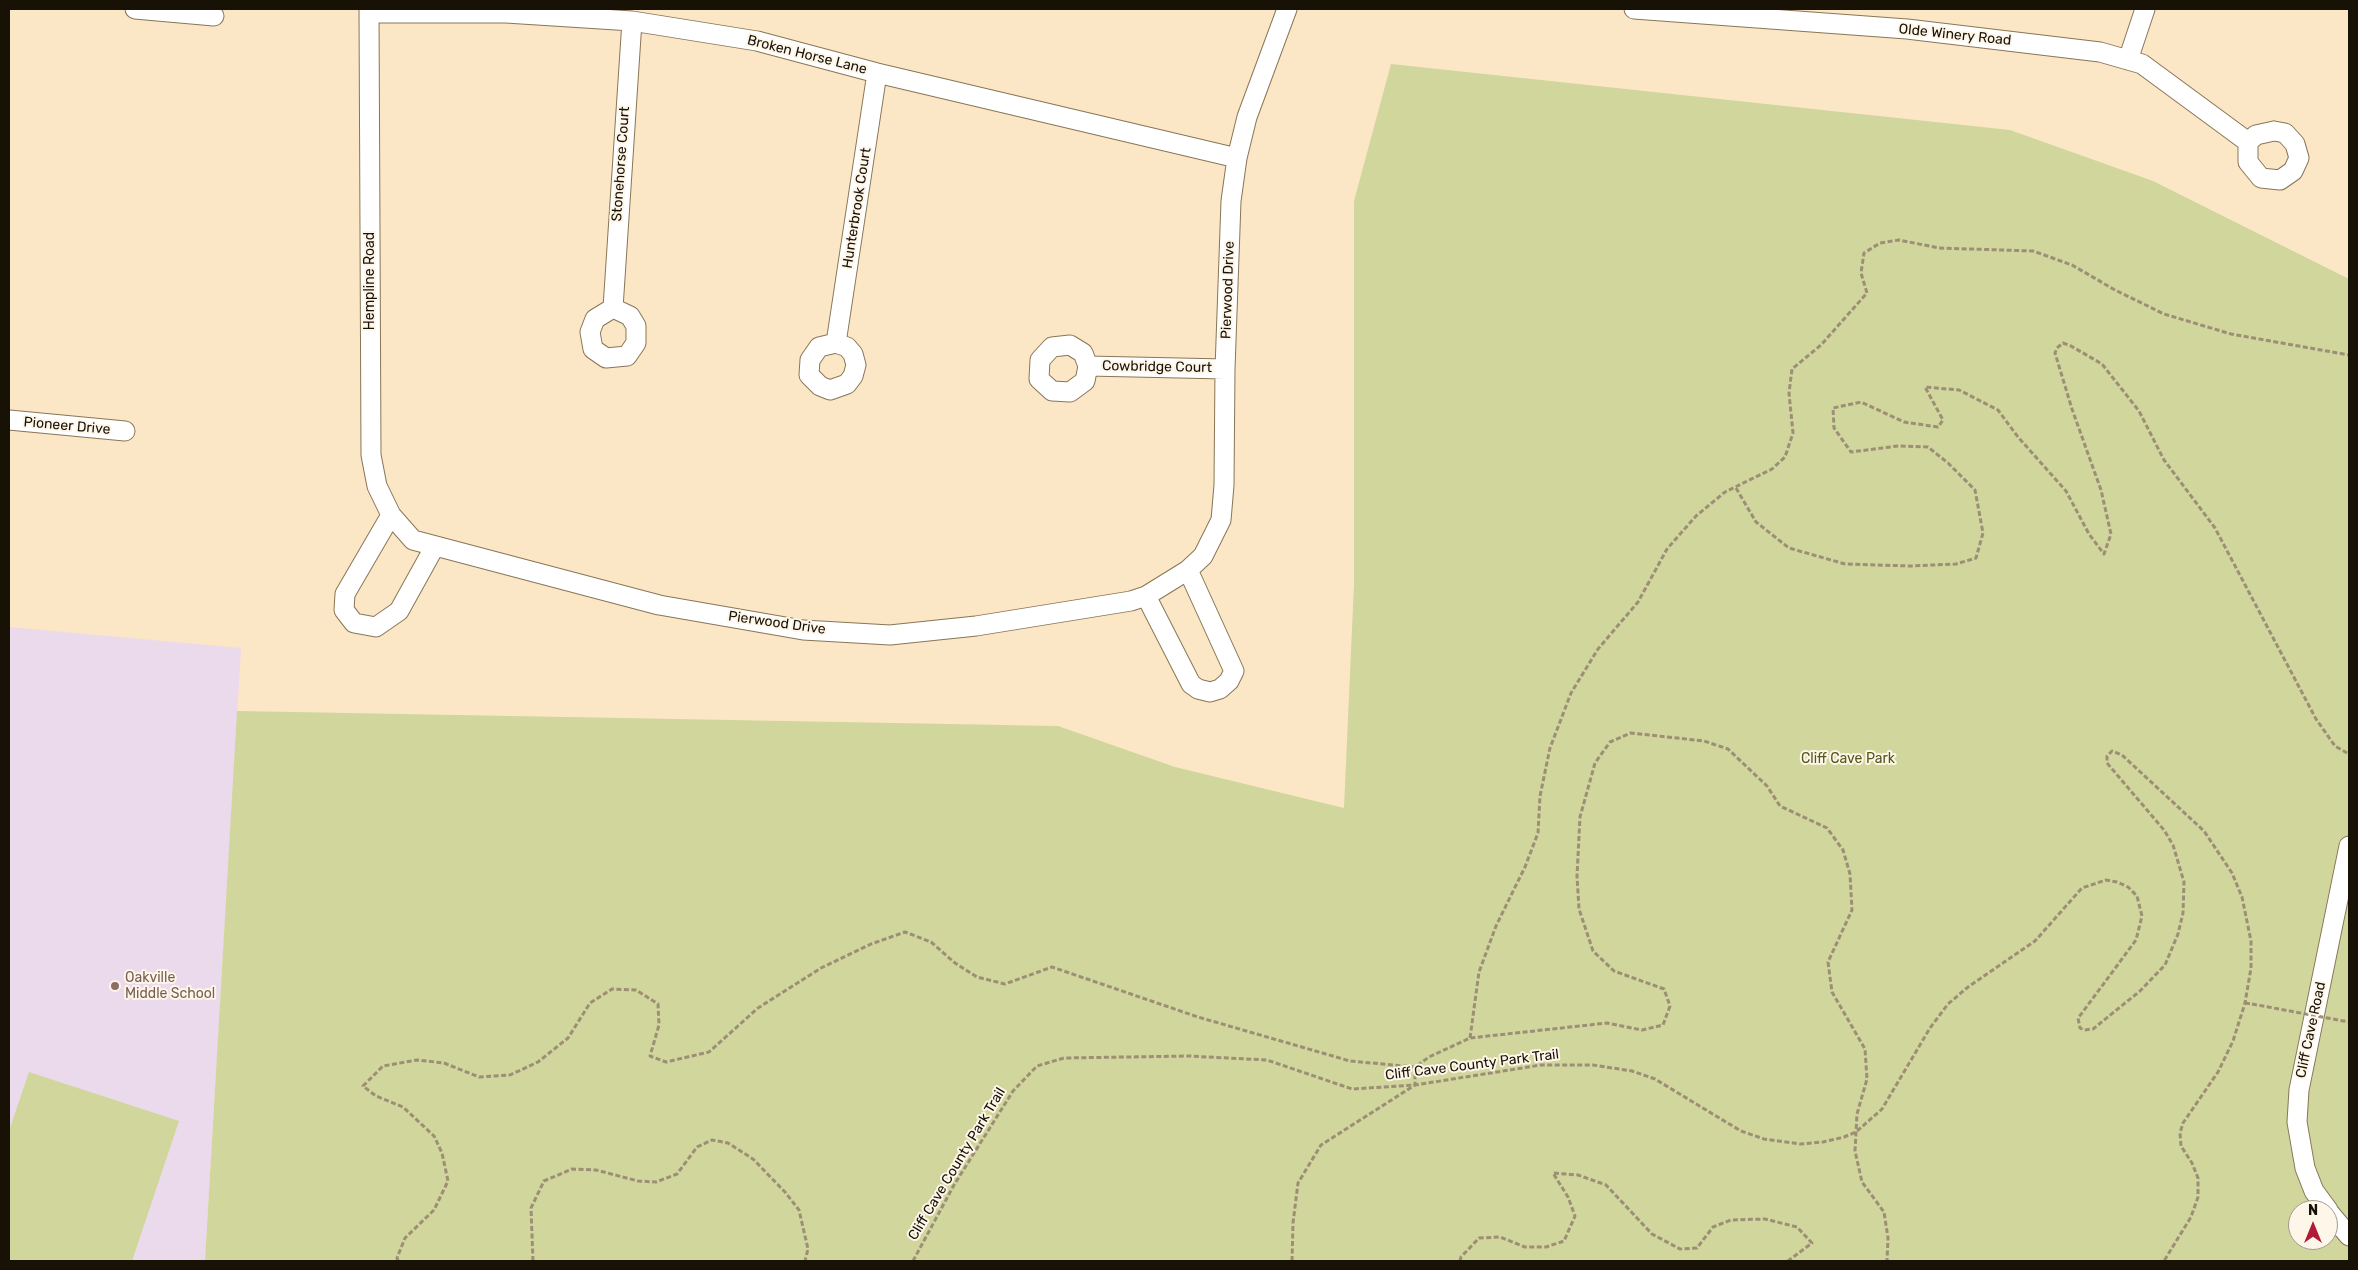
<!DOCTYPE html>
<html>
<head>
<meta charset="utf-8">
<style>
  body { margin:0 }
  #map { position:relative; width:2358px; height:1270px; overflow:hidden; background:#fbe7c5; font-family:Rubik,sans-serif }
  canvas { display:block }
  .frame { position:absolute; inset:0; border:10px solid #181106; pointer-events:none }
  .north { position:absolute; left:2288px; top:1200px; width:50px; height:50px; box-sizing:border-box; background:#fef6e9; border:1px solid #a29a8e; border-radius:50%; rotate:0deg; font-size:14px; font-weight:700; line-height:20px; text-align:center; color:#181106 }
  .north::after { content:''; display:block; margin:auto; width:18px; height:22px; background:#af1b38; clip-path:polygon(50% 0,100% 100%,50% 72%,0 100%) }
</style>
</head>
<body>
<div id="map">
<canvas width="2358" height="1270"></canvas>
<div class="frame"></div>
<div class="north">N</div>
</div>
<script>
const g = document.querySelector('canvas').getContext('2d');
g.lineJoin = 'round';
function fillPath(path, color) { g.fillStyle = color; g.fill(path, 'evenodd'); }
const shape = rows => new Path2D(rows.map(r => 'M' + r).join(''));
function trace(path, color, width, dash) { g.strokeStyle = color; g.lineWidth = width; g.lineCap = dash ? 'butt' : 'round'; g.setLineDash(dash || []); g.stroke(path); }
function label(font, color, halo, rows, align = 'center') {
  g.font = font + ' Rubik,sans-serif'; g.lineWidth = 4; g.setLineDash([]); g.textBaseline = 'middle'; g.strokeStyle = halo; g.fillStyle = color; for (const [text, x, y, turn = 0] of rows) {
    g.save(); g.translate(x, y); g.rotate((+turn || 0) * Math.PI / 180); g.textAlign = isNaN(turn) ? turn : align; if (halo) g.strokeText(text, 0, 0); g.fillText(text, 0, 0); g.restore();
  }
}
fillPath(shape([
  [9,627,241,648,205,1261,9,1261]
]), '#eadaec');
fillPath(shape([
  [1391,64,2010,130,2153,181,2349,279,2349,1261,205,1261,237,711,1058,726,1175,767,1344,808,1354,584,1354,201],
  [2298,1210,2328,1210,2328,1240,2298,1240],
  [29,1072,179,1121,132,1261,9,1261,9,1131]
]), '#d0d69c');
const minor = shape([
  [135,9,214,16],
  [369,9,371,455,377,486,391,515,413,540,659,605,803,630,890,635,976,626,1131,601,1146,596,1188,570,1203,556,1221,520,1224,485,1225,369,1231,201,1237,158,1247,117,1287,9],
  [1634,9,1907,29,2100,52,2142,64,2248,142],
  [369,13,506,13,632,21,757,41,877,73,1237,158],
  [2128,60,2145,9],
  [2274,131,2285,133,2295,144,2299,158,2293,171,2280,180,2261,178,2248,162,2248,142,2256,135,2274,131],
  [613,308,630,316,636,326,636,343,627,356,606,358,593,349,590,332,595,319,613,308,632,21],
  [836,343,847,347,853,354,856,365,853,376,847,384,830,390,820,386,809,375,810,360,819,347,836,343,877,73],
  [1088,366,1085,381,1070,392,1052,391,1039,379,1040,360,1052,347,1070,345,1083,353,1088,366,1225,369],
  [9,420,125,431],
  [391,515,345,594,344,610,354,623,376,627,399,611,435,546],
  [1146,596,1191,684,1198,689,1210,692,1220,689,1229,681,1234,671,1188,570],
  [2328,1210,2314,1191,2305,1168,2297,1122,2299,1090,2349,846],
  [2328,1211,2349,1236]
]);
trace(minor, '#887657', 21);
trace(shape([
  [1736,488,1756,522,1789,548,1845,564,1910,566,1956,564,1976,558,1983,533,1975,490,1948,463,1928,447,1898,446,1851,452,1834,428,1833,408,1861,402,1904,422,1938,427,1943,420,1925,387,1959,390,1998,410,2018,437,2066,491,2089,534,2104,554,2111,534,2101,490,2072,409,2055,353,2057,348,2063,343,2071,346,2102,364,2139,411,2164,460,2215,528,2316,719,2335,746,2349,754],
  [2245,1003,2252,1004],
  [1470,1038,1479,972,1496,926,1525,867,1538,833,1540,796,1550,748,1571,693,1598,649,1638,602,1667,549,1696,516,1725,492,1772,469,1785,457,1793,433,1789,393,1792,369,1821,345,1867,293,1861,273,1864,253,1880,243,1899,240,1939,248,2033,251,2072,265,2115,290,2164,314,2231,334,2349,355],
  [398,1261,397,1258,405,1238,434,1210,448,1181,442,1153,434,1136,403,1107,376,1096,363,1086,383,1066,417,1060,444,1063,479,1077,510,1075,538,1062,568,1038,590,1003,612,989,636,990,658,1004,659,1025,650,1056,666,1062,709,1052,758,1008,821,968,871,944,905,932,931,942,955,963,977,977,1005,984,1052,967,1198,1017,1350,1061,1415,1067,1429,1057,1470,1038,1607,1023,1642,1030,1663,1025,1670,1006,1664,989,1614,971,1593,951,1579,909,1577,876,1580,817,1595,763,1610,742,1631,733,1704,741,1728,749,1767,786,1780,806,1827,828,1843,850,1850,874,1852,910,1828,962,1832,992,1865,1049,1867,1079,1857,1114,1855,1151,1862,1182,1884,1212,1888,1238,1887,1261],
  [533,1261,531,1208,544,1181,572,1169,596,1170,638,1181,656,1182,677,1174,697,1147,712,1140,728,1143,753,1159,785,1192,799,1210,808,1249,805,1261],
  [913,1261,954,1185,1013,1091,1037,1066,1064,1058,1189,1056,1267,1060,1352,1089,1415,1085,1541,1065,1593,1065,1632,1071,1655,1079,1721,1119,1741,1131,1764,1139,1800,1144,1823,1142,1844,1137,1856,1132,1882,1109,1930,1028,1948,1004,1968,987,2035,941,2082,888,2106,880,2117,882,2128,887,2137,896,2142,916,2136,940,2082,1013,2078,1018,2080,1028,2084,1030,2093,1029,2140,991,2165,965,2178,934,2183,913,2184,882,2173,845,2164,830,2107,763,2107,756,2112,751,2122,755,2204,831,2232,873,2242,897,2251,941,2251,968,2245,1003,2233,1041,2218,1072,2183,1123,2180,1133,2181,1146,2192,1163,2198,1178,2198,1197,2191,1217,2164,1261],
  [1292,1261,1293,1223,1298,1183,1321,1145,1415,1085,1415,1067],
  [1460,1261,1461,1257,1479,1238,1500,1237,1525,1247,1546,1247,1564,1241,1575,1216,1568,1197,1553,1173,1578,1175,1606,1185,1652,1234,1680,1249,1697,1248,1713,1227,1731,1220,1765,1219,1797,1227,1812,1243,1788,1261]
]), '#9d8f76', 3, [5, 2.5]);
trace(minor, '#fff', 19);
trace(shape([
  [2252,1004,2349,1022]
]), '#9d8f76', 3, [5, 2.5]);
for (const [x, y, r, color] of [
  [115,986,5,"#8d6e63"]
]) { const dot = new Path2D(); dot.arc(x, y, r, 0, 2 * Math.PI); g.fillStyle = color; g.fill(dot); trace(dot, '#fef6e9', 2); }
label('14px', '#181106', '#fef6e9', [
  ["Olde Winery Road",1955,35,6],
  ["Broken Horse Lane",807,55,14],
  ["Stonehorse Court",621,164,-86],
  ["Hunterbrook Court",857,208,-81],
  ["Hempline Road",370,281,-90],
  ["Pierwood Drive",1228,290,-88],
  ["Cowbridge Court",1157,367,1],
  ["Pioneer Drive",67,426,5],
  ["Pierwood Drive",777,623,8],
  ["Cliff Cave Road",2311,1030,-78],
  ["Cliff Cave County Park Trail",1472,1065,-7],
  ["Cliff Cave County Park Trail",957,1164,-59]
]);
label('14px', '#53571a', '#fef6e9', [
  ["Cliff Cave Park",1848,759]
]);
label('14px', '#785e54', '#fef6e9', [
  ["Oakville",125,978],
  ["Middle School",125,994]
], 'left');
</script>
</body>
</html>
